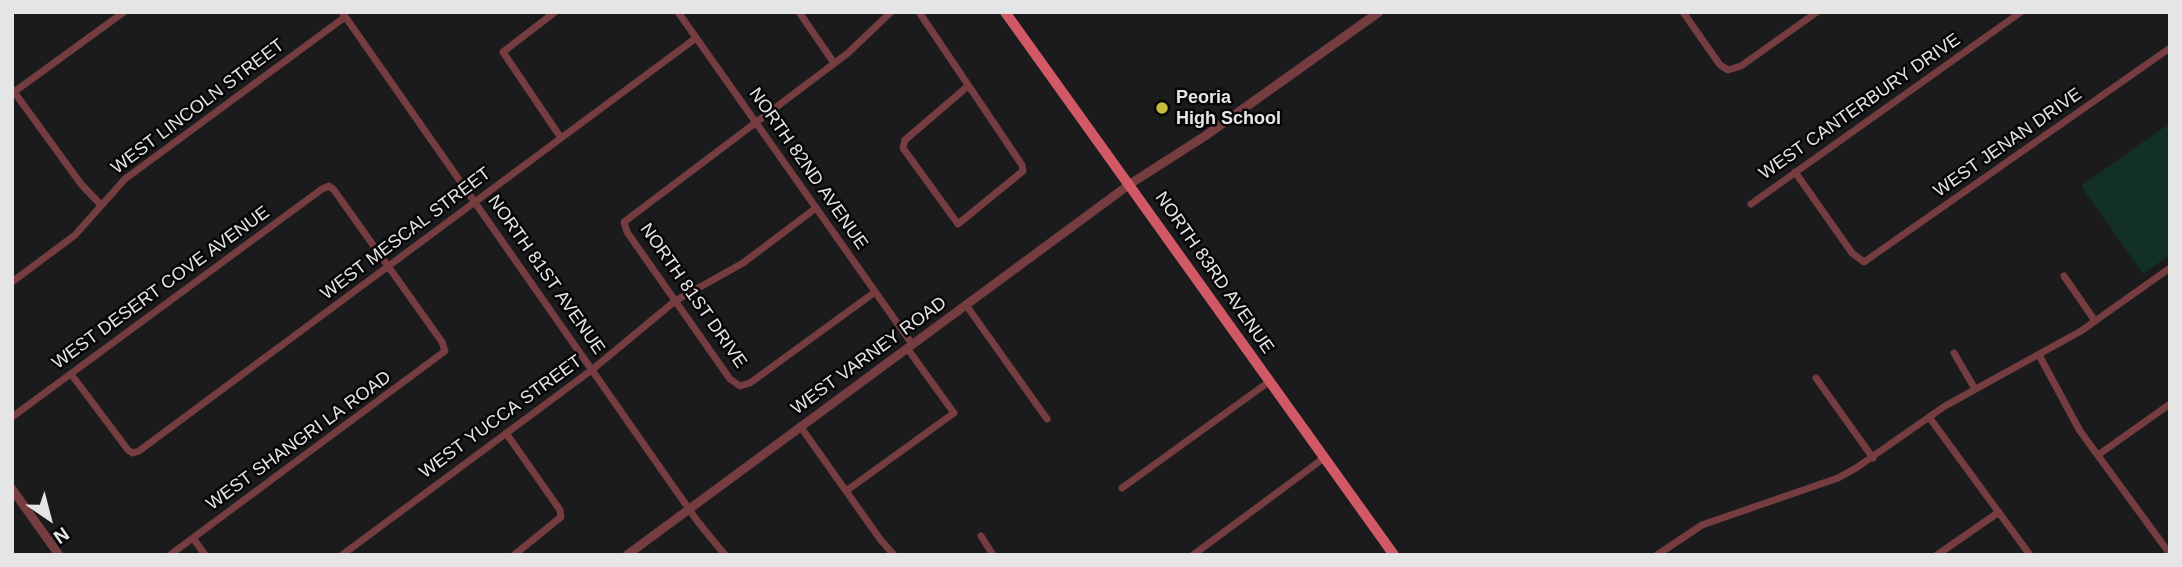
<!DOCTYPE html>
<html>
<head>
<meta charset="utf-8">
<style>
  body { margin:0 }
  #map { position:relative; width:2182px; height:567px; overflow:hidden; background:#1b1b1d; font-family:Arial,sans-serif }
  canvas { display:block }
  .frame { position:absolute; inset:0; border:14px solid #e5e5e6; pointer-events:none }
  .north { position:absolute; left:14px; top:483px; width:70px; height:70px; -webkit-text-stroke:5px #060607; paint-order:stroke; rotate:145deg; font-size:19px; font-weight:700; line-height:28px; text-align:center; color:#e5e5e6 }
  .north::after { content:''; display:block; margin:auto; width:24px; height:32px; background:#e5e5e6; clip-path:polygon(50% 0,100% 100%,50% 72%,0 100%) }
</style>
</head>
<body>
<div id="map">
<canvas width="2182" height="567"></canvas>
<div class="frame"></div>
<div class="north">N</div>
</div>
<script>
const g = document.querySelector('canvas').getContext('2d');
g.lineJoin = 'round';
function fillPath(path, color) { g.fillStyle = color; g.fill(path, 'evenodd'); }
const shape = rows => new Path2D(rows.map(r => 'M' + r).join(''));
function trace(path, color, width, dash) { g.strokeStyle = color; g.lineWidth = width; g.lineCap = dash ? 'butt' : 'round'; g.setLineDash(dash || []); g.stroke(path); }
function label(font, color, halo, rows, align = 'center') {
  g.font = font + ' Arial,sans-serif'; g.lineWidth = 5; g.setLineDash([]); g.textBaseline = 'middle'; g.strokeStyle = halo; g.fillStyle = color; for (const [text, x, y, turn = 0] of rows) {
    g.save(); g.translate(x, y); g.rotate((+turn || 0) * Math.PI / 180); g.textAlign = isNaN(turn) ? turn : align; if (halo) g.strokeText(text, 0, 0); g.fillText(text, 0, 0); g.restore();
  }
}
fillPath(shape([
  [2170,123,2170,255,2143,274,2081,186]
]), '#123023');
trace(shape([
  [342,12,698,522,725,555],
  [555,12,503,52,561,138],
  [678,12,912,344],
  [799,12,834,63],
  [919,12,1022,165,1023,171,958,224,903,148,905,140,968,86],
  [1683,12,1720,65,1728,70,1741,66,1817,12],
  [12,89,81,184,101,205],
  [14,92,124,12],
  [1795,172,1852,253,1864,262,2170,48],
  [1751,204,2021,12],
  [2064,276,2095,321],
  [12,282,75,235,125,179,345,17],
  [875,292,750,383,740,386,730,379,627,232,624,222,848,53,891,12],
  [966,305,1047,419],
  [1954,353,1975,389],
  [2039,355,2080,431,2170,554],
  [71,374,128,450,133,453,139,451,696,38],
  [1816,378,1873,458],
  [12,417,322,189,329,186,334,190,442,342,445,351,170,555],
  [1929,417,2030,555],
  [800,426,880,539,894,555],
  [506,433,560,510,561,517,514,555],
  [2098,455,2170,404],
  [1122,488,1270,381],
  [846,491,954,413,907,348],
  [981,536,993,555],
  [193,538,205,555],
  [342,555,593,369,675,301,743,263,816,208],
  [1193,555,1324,458],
  [1657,555,1702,525,1838,478,1856,468,1945,406,2081,331,2170,268],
  [1937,555,1999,512]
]), '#763d41', 7);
trace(shape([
  [12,489,59,555],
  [627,555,1130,184,1205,136,1379,12]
]), '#763d41', 9);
trace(shape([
  [1005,12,1394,555]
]), '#d15965', 10);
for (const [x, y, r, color] of [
  [1162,108,7,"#c9bb3b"]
]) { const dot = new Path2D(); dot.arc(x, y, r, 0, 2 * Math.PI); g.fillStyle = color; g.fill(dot); trace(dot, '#060607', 2.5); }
label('bold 18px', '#e5e5e6', '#060607', [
  ["Peoria",1176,98],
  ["High School",1176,119]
], 'left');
label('18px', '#e5e5e6', '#060607', [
  ["WEST LINCOLN STREET",198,107,-37],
  ["WEST CANTERBURY DRIVE",1860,107,-35],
  ["WEST JENAN DRIVE",2008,143,-35],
  ["NORTH 82ND AVENUE",808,169,55],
  ["WEST MESCAL STREET",406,234,-37],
  ["NORTH 83RD AVENUE",1214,273,55],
  ["NORTH 81ST AVENUE",546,275,55],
  ["WEST DESERT COVE AVENUE",161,288,-36],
  ["NORTH 81ST DRIVE",693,296,55],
  ["WEST VARNEY ROAD",869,356,-36],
  ["WEST YUCCA STREET",501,417,-36],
  ["WEST SHANGRI LA ROAD",299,441,-36]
]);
</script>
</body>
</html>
